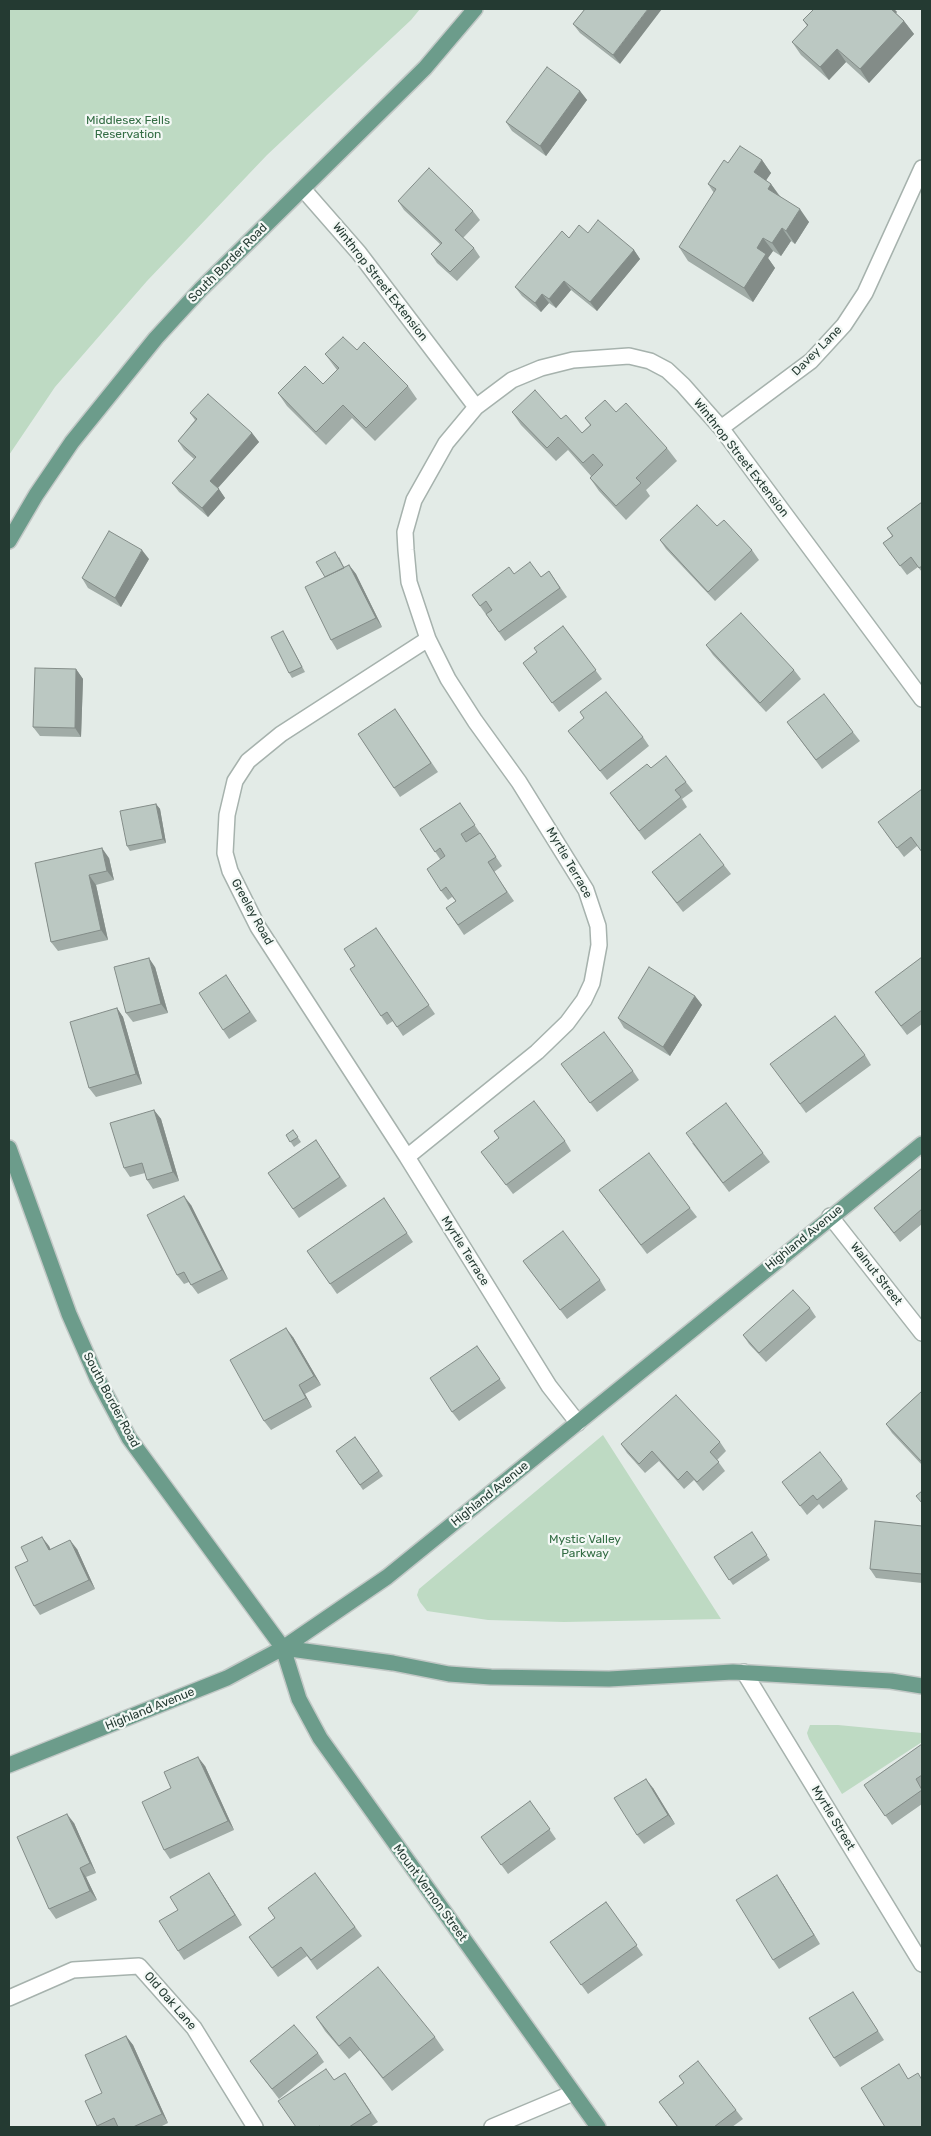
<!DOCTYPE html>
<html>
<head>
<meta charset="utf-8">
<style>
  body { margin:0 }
  #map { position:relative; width:931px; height:2136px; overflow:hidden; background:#e3ebe7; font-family:Rubik,sans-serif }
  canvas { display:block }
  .frame { position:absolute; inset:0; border:10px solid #243a32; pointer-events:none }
</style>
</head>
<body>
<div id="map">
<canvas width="931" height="2136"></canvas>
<div class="frame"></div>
</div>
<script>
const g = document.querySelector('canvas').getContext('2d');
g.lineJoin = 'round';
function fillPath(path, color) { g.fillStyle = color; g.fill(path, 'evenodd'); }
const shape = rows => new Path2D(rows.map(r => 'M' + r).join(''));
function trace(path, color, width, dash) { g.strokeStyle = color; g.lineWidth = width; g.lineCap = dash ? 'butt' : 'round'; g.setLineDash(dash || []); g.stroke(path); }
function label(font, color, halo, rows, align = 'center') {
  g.font = font + ' Rubik,sans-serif'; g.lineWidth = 4.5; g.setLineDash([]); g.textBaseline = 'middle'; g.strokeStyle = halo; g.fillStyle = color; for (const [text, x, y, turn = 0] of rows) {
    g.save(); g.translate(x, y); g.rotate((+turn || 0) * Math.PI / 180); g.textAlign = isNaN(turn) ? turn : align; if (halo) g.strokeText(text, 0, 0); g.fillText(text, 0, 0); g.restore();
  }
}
fillPath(shape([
  [9,9,420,9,411,20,267,155,147,281,55,387,9,455],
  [603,1435,721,1619,564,1622,488,1620,427,1611,420,1602,417,1595,419,1589],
  [810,1725,838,1725,922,1733,922,1742,842,1794,809,1739,807,1733]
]), '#bedac3');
const minor = shape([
  [303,189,359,253,476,407],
  [721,428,811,361,844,325,865,293,922,168],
  [407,1157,258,927,230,871,225,853,227,815,235,781,248,761,281,734,428,639],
  [830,1216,922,1333],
  [578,1423,549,1386,407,1157,537,1052,567,1023,584,1000,592,983,599,945,598,926,586,890,519,782,475,721,448,679,428,639,409,582,406,550,405,532,414,500,446,443,476,407,512,380,541,368,573,360,629,356,650,361,667,370,683,385,721,428,922,699],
  [744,1672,922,1964],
  [9,1998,73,1970,139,1966,194,2028,255,2127],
  [492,2127,573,2093]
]);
const major = shape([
  [9,541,36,495,72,442,156,338,201,289,425,68,475,9],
  [9,1148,69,1314,97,1378,129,1438,283,1648,299,1699,320,1738,598,2127],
  [283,1648,393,1663,449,1674,491,1677,609,1679,733,1672,891,1681,922,1686],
  [9,1765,227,1678,283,1648,343,1607,387,1577,922,1144]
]);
trace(minor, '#a6b2ad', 18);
trace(major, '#c2c8c6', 18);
trace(minor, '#fff', 15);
trace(major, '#6c9c8b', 15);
fillPath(shape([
  [585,9,620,64,580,33,573,24],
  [814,9,894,9,897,12,896,13,904,21,914,34,869,83,846,62,829,80,801,55,792,42,807,26,803,20],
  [580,91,587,100,546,156,512,131,506,122],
  [762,160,771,173,766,180,771,184,780,196,809,222,795,244,791,241,781,256,773,251,768,258,775,268,753,302,688,261,679,247,714,193,708,184,728,163],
  [398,201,473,211,480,220,463,238,474,248,480,257,457,281,437,263,431,254,440,244,404,210],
  [588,233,634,250,640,259,597,311,571,290,556,308,549,303,541,312,522,296,515,287,569,238],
  [357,350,408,386,417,399,375,441,352,418,326,445,287,406,278,393,323,384,337,370,325,354],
  [512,412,561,419,582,433,590,425,585,418,616,412,667,448,677,461,646,490,650,496,626,520,599,491,590,478,591,476,568,450,556,461,521,425],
  [190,413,252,433,259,442,218,488,225,498,208,517,179,492,172,483,194,459,184,450,178,441,195,420],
  [922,502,922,572,918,567,907,575,883,543,892,536,887,528],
  [717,526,752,550,759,560,715,601,666,549,660,540],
  [339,557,344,567,349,565,356,574,382,627,337,650,331,640,325,577],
  [149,559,121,607,88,588,82,578],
  [549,571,567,597,505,641,472,595,514,574,541,577],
  [563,626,602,679,559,712,523,663,537,652],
  [286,636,305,672,292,678,289,673],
  [706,645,794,670,801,679,766,712,713,655],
  [76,669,83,679,81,737,40,736,33,727],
  [395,709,438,772,400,797,358,734],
  [787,722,853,732,860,741,822,769],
  [568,731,643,737,649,746,607,780],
  [651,768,686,782,693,791,682,799,687,807,645,840,610,793],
  [922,789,917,846,904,857,885,832],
  [460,803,502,866,494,872,514,901,464,935,446,908,456,901,452,897,448,900,441,891,440,859,420,829],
  [156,804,160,809,166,843,130,851,127,846],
  [109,858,114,880,96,885,108,940,58,951,51,942,35,863],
  [724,865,731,874,683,912,652,872],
  [376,928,435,1014,403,1036,393,1021,387,1025,381,1016,355,966],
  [922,957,922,1024,907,1035,875,992],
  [155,967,168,1013,133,1022,126,1013],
  [226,975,257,1021,229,1039,223,1030],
  [695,996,702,1005,670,1056,624,1028,618,1018],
  [117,1008,123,1017,142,1084,96,1097,89,1088],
  [865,1055,871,1065,806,1113,777,1073],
  [561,1064,633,1071,639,1080,597,1112],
  [154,1110,161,1119,179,1181,153,1189,147,1180,145,1173,130,1177,124,1168],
  [293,1130,301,1142,294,1147,286,1135],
  [499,1138,565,1141,571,1151,513,1194,481,1152],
  [316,1140,347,1186,299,1218,268,1173],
  [692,1143,763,1153,770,1162,729,1192],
  [922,1168,922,1224,900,1242,874,1208],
  [599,1190,690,1208,697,1217,647,1254],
  [384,1198,413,1242,337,1294,307,1251],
  [191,1205,228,1279,198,1294,189,1282,184,1284,177,1275],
  [523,1261,600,1280,606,1290,567,1319],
  [810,1308,816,1317,766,1362,749,1344,743,1335],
  [293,1337,321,1385,305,1394,312,1407,271,1430,264,1421],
  [477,1346,506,1388,459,1421,452,1412],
  [922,1391,922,1465,892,1433,886,1424],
  [355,1437,383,1476,363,1490,336,1451],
  [720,1442,726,1451,717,1460,725,1471,703,1491,694,1480,684,1489,659,1461,645,1473,627,1453,621,1444],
  [842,1480,848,1489,823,1509,819,1504,807,1515,782,1482],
  [922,1526,922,1583,876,1578,870,1569],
  [752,1532,770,1560,733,1585,714,1557],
  [49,1546,50,1549,77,1549,95,1589,40,1615,34,1606,28,1561],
  [922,1744,922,1804,892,1825,864,1785],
  [205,1766,234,1830,170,1859,164,1850,171,1788],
  [653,1788,675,1824,644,1844,637,1835],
  [530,1801,556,1839,508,1874,481,1837],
  [74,1823,96,1873,86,1877,97,1900,56,1919,49,1909],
  [209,1873,242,1925,184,1960,178,1951],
  [315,1873,362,1936,317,1970,307,1956,278,1977,249,1937,275,1918],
  [783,1884,820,1944,779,1969,773,1960],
  [606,1902,643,1955,588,1994,550,1942],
  [853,1992,884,2040,840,2067,834,2058],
  [316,2017,435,2037,444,2050,392,2091,360,2050,349,2059,325,2031],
  [126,2036,133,2045,168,2123,160,2127,97,2127,97,2126,102,2093],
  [318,2053,324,2062,279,2099,250,2061],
  [345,2073,378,2122,370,2127,296,2127,334,2080],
  [679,2076,736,2110,743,2119,732,2127,677,2127,659,2102,684,2083]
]), '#a1aca7');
fillPath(shape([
  [648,9,662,9,620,64,613,55],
  [888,9,894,9,897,12,893,16],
  [904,21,914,34,869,83,860,69],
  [837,49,846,62,829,80,820,67],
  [580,91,587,100,546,156,540,146],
  [762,160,771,173,763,185,754,172],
  [771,184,780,197,768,189],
  [800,209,809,222,795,244,786,231],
  [782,228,791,241,781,256,772,243],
  [763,238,773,251,768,258,775,268,753,302,744,288,757,248],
  [634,250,640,259,597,311,590,302],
  [564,281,571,290,556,308,549,299],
  [542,294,549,303,541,312,535,303],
  [252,433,259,442,216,490,210,481],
  [219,489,225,498,208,517,202,508],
  [142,550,149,559,121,607,115,598],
  [349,565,356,574,382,627,376,618],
  [76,669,83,679,81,737,75,728],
  [156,804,160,809,166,843,163,839],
  [102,848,109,858,114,880,107,871],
  [89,875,96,885,108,940,101,930],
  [149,958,155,967,168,1013,161,1004],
  [695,996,702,1005,670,1056,663,1047],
  [117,1008,123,1017,142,1084,136,1074],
  [154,1110,161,1119,179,1181,173,1172],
  [184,1196,191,1205,228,1279,222,1270],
  [286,1328,293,1337,321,1385,314,1376],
  [299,1385,305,1394,312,1407,306,1398],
  [42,1537,49,1546,55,1559,49,1550],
  [70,1540,77,1549,95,1589,89,1580],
  [198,1757,205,1766,234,1830,228,1821],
  [646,1779,653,1788,675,1824,668,1815],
  [67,1814,74,1823,96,1873,90,1863],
  [80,1868,86,1877,97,1900,90,1891],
  [209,1873,215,1882,242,1925,235,1915],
  [777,1875,783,1884,820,1944,814,1935],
  [126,2036,133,2045,168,2123,162,2114]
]), '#838c88');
const building = shape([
  [585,9,648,9,613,55,573,24,585,9],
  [814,9,891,9,904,21,860,69,837,49,820,67,792,42,808,25,803,20,814,9],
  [547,67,580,91,540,146,506,122,547,67],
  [740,146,762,160,754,172,771,184,768,189,800,209,786,231,782,228,772,243,763,238,757,248,766,254,744,288,679,247,716,189,708,184,724,160,728,163,740,146],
  [429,168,473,211,455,230,474,248,450,272,431,254,442,243,398,201,429,168],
  [598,220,634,250,590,302,564,281,549,299,542,294,535,303,515,287,562,231,569,238,579,225,588,233,598,220],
  [343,337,357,350,364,342,408,386,366,428,343,405,316,432,278,393,305,366,323,384,339,368,325,354,343,337],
  [535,390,561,419,566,415,582,433,591,425,585,418,605,400,616,412,626,403,667,448,636,478,641,483,616,506,590,478,603,465,593,454,583,463,558,437,547,448,512,412,535,390],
  [208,394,252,433,210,481,219,489,202,508,172,483,196,457,178,441,197,419,190,413,208,394],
  [922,502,922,566,919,568,911,557,900,566,883,543,893,536,887,528,922,502],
  [697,505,717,526,724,520,752,550,708,592,660,540,697,505],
  [109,531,142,550,115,598,82,578,109,531],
  [335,552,344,568,325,577,316,562,335,552],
  [530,562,541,577,549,571,560,588,499,632,486,614,492,610,486,601,480,606,472,595,509,567,514,574,530,562],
  [349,565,376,618,331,640,305,587,349,565],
  [741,613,794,670,760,703,706,645,741,613],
  [563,626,596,670,552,703,523,663,537,652,534,648,563,626],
  [283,631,302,667,289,673,271,637,283,631],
  [35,668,76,669,75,728,33,727,35,668],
  [606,692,643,737,600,771,568,731,584,718,580,712,606,692],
  [824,694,853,732,816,760,787,722,824,694],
  [395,709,431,763,394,788,358,734,395,709],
  [666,756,686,782,675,790,681,797,639,831,610,793,647,764,651,768,666,756],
  [922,789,922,852,911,837,897,848,878,822,922,789],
  [460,803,475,825,461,834,466,842,480,833,496,857,488,862,507,892,458,925,446,908,456,901,446,887,441,891,427,869,445,856,440,848,435,852,420,829,460,803],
  [156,804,163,839,127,846,120,811,156,804],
  [700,834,724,865,677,903,652,872,700,834],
  [102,848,107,871,89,875,101,930,51,942,35,863,102,848],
  [376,928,429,1005,397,1027,387,1012,381,1016,350,969,355,966,344,949,376,928],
  [922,957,922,1010,901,1026,875,992,922,957],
  [149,958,161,1004,126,1013,114,967,149,958],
  [649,967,695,996,663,1047,618,1018,649,967],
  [226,975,250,1012,223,1030,199,993,226,975],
  [117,1008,136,1074,89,1088,70,1022,117,1008],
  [835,1016,865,1055,800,1104,770,1064,835,1016],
  [604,1032,633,1071,590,1103,561,1064,604,1032],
  [534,1101,565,1141,506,1185,481,1152,499,1138,494,1131,534,1101],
  [726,1103,763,1153,723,1183,686,1133,726,1103],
  [154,1110,173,1172,147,1180,142,1163,124,1168,110,1123,154,1110],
  [293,1130,298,1137,290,1142,286,1135,293,1130],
  [316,1140,340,1177,293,1209,268,1173,316,1140],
  [649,1153,690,1208,641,1245,599,1190,649,1153],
  [922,1168,922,1209,894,1233,874,1208,922,1168],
  [184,1196,222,1270,191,1285,184,1272,177,1275,147,1215,184,1196],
  [384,1198,407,1233,330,1284,307,1251,384,1198],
  [563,1231,600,1280,560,1310,523,1261,563,1231],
  [793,1290,810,1308,759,1353,743,1335,793,1290],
  [286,1328,314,1376,299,1385,306,1398,264,1421,230,1360,286,1328],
  [477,1346,500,1379,452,1412,430,1378,477,1346],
  [922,1391,922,1462,886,1424,922,1391],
  [676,1395,720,1442,710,1452,719,1462,697,1482,687,1471,678,1480,652,1451,639,1464,621,1444,676,1395],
  [355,1437,379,1471,360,1485,336,1451,355,1437],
  [820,1452,842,1480,817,1500,813,1495,800,1506,782,1482,820,1452],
  [922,1491,922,1503,916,1496,922,1491],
  [875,1521,922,1526,922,1574,870,1569,875,1521],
  [752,1532,767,1555,729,1580,714,1557,752,1532],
  [42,1537,49,1550,70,1540,89,1580,34,1606,15,1567,28,1561,21,1547,42,1537],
  [922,1744,922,1775,916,1779,922,1790,885,1816,864,1785,922,1744],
  [198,1757,228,1821,164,1850,142,1802,171,1788,164,1772,198,1757],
  [646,1779,668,1815,637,1835,614,1798,646,1779],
  [530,1801,550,1829,501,1865,481,1837,530,1801],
  [67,1814,90,1863,80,1868,90,1891,49,1909,17,1837,67,1814],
  [209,1873,235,1915,178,1951,159,1921,178,1910,170,1897,209,1873],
  [315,1873,355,1927,311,1960,301,1947,272,1968,249,1937,275,1918,268,1908,315,1873],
  [777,1875,814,1935,773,1960,736,1900,777,1875],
  [606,1902,637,1945,581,1985,550,1942,606,1902],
  [378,1967,435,2037,383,2078,350,2037,339,2046,316,2017,378,1967],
  [853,1992,878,2031,834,2058,809,2018,853,1992],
  [294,2025,318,2053,272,2089,250,2061,294,2025],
  [126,2036,162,2114,133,2127,118,2127,114,2118,97,2126,85,2101,102,2093,85,2055,126,2036],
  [698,2061,736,2110,714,2127,678,2127,659,2102,684,2083,679,2076,698,2061],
  [899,2064,908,2079,918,2073,922,2080,922,2127,885,2127,861,2088,899,2064],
  [326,2069,334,2080,345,2073,371,2113,349,2127,321,2127,320,2126,317,2127,296,2127,278,2101,326,2069]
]);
fillPath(building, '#bbc8c2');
trace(building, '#838c88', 1);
label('12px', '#336d44', '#f3f8f5', [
  ["Middlesex Fells",128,121],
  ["Reservation",128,135],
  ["Mystic Valley",585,1540],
  ["Parkway",585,1554]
]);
label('12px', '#243a32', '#f3f8f5', [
  ["South Border Road",228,263,-45],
  ["Winthrop Street Extension",380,282,52],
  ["Davey Lane",817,351,-45],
  ["Winthrop Street Extension",741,458,52],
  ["Myrtle Terrace",569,863,60],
  ["Greeley Road",252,912,61],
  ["Highland Avenue",804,1238,-39],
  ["Myrtle Terrace",465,1251,58],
  ["Walnut Street",876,1274,52],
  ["South Border Road",111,1400,62],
  ["Highland Avenue",490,1494,-39],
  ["Highland Avenue",150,1709,-22],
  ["Myrtle Street",833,1818,59],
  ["Mount Vernon Street",430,1893,54],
  ["Old Oak Lane",170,2001,49]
]);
</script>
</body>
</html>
